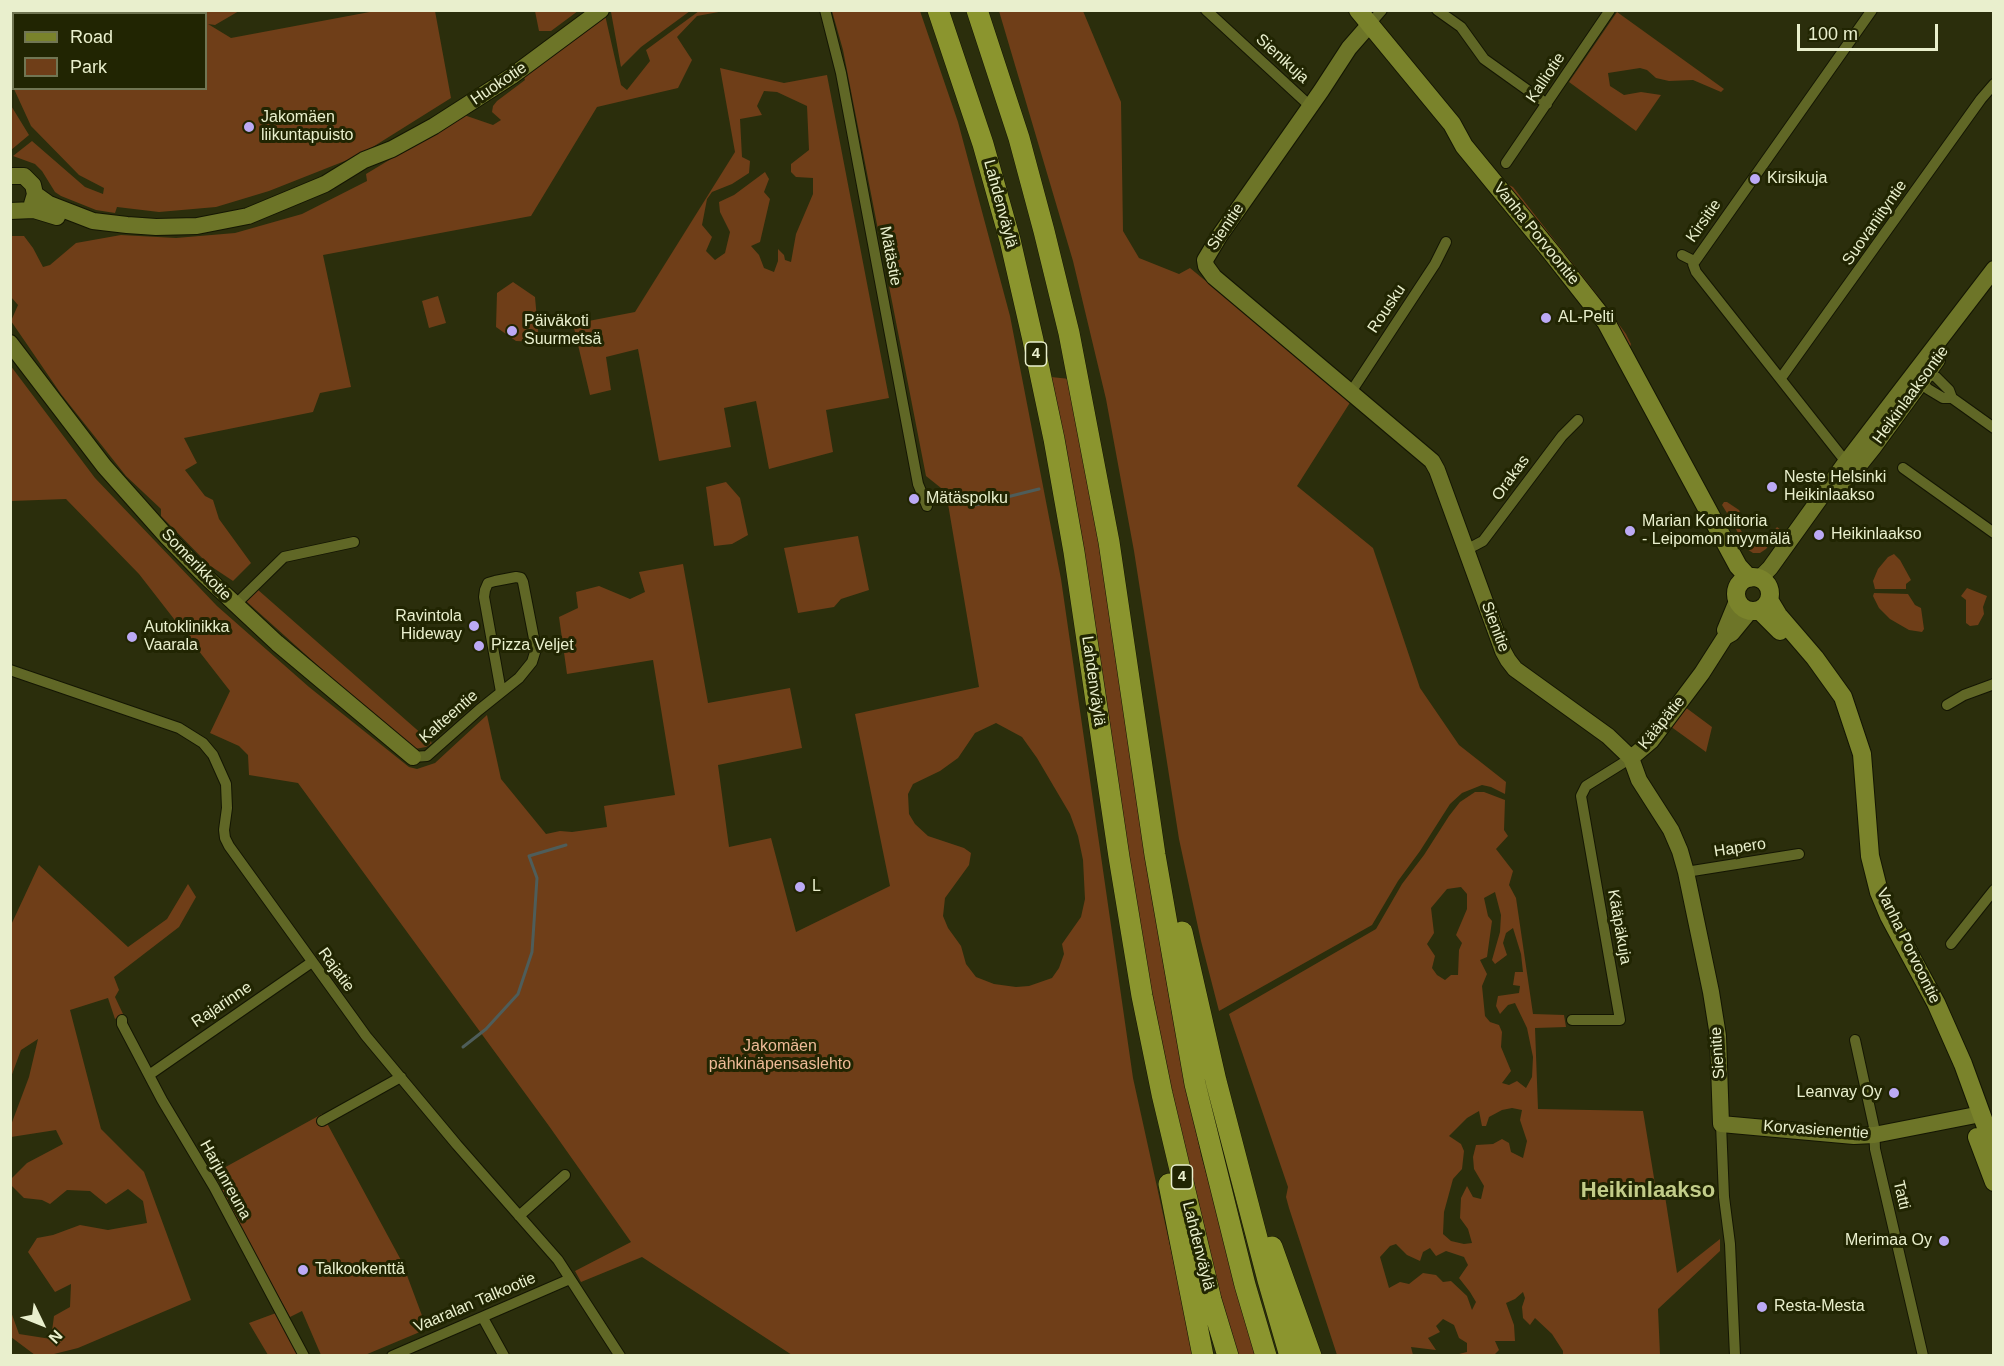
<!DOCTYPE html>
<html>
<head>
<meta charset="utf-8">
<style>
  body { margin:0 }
  #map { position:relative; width:2004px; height:1366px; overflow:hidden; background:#2b2e0c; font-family:Arial,sans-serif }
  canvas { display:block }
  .frame { position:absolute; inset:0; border:12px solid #e9efcd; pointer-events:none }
  .legend { position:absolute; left:12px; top:12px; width:195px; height:78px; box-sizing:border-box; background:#212502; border:2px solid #717653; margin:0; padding:8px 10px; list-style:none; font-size:18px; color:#e9efcd }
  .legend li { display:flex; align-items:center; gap:12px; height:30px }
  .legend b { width:30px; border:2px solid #717653 }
  .north { position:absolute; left:12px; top:1294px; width:60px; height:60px; -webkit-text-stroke:4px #212502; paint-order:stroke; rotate:133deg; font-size:16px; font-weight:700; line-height:24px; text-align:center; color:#e9efcd }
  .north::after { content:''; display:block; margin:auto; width:21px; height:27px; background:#e9efcd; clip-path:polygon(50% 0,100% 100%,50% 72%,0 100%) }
  .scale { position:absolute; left:1797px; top:24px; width:141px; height:27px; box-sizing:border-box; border:3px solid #e9efcd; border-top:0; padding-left:8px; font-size:18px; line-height:21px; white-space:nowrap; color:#e9efcd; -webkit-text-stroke:4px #212502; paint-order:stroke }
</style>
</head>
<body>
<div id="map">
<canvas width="2004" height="1366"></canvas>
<div class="frame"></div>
<ul class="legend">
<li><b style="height:8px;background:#7a832b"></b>Road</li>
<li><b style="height:16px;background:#6f3e18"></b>Park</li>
</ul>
<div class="north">N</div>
<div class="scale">100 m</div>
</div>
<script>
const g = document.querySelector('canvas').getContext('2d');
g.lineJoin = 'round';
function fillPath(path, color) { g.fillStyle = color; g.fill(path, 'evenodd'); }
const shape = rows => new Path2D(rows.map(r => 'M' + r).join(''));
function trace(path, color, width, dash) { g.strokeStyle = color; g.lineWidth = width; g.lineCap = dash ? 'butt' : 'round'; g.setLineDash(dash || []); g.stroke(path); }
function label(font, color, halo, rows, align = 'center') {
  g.font = font + ' Arial,sans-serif'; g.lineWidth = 6; g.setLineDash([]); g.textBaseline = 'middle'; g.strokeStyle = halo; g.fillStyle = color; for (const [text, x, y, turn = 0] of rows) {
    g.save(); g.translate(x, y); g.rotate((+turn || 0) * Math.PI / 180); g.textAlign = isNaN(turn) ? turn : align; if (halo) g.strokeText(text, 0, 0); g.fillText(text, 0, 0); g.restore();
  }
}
fillPath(shape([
  [614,10,690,10,690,11,641,47,621,67,611,12],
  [10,11,239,11,215,25,208,24,231,38,375,11,435,11,451,98,360,155,269,191,216,207,159,212,117,207,115,213,96,210,61,196,55,192,42,171,35,164,13,156,32,141,85,187,103,194,104,188,79,175,31,126,14,89,206,88,206,14,14,14,13,87,10,80],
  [535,11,535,10,578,11,551,31,539,31],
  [699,11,724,11,697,16,677,37,692,60,678,88,597,107,531,216,323,255,351,387,320,393,313,412,184,438,197,463,185,470,205,496,213,500,219,519,251,563,233,581,209,565,161,516,161,509,126,476,61,394,11,321,18,305,11,297,11,236,24,236,33,248,43,267,50,265,76,243,121,235,176,238,235,233,302,214,367,181,366,174,464,115,493,125,501,120,492,112,493,106,497,101,525,80,524,77,605,15,621,85,627,90,650,61,646,50],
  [832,11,920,11,958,122,1010,316,1061,579,1133,1078,1194,1355,792,1355,642,1257,581,1282,575,1271,631,1242,549,1126,298,783,249,775,248,755,239,746,210,733,230,691,139,574,66,499,11,501,10,365,95,478,217,606,309,687,409,767,417,769,435,763,487,715,501,779,546,834,560,831,572,832,607,827,604,806,675,795,653,660,567,674,559,617,578,608,576,592,599,586,630,599,645,592,639,572,683,564,708,703,790,688,802,748,718,765,729,847,771,838,796,932,890,886,855,714,979,687,946,492,926,476,843,50],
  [996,723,1022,737,1037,758,1070,814,1078,836,1083,860,1085,899,1081,917,1062,944,1064,954,1059,968,1052,978,1029,986,1016,987,994,984,976,977,966,964,961,946,948,928,943,916,945,898,969,865,971,853,964,848,928,836,915,824,909,814,908,794,913,784,940,771,958,758,975,733],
  [999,11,1083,11,1121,102,1123,231,1139,258,1179,274,1190,268,1351,401,1297,486,1373,548,1420,688,1459,745,1506,782,1505,794,1491,787,1482,785,1462,793,1450,804,1420,851,1398,881,1372,925,1219,1011,1201,941,1179,839,1134,551,1106,399,1073,261],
  [1617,12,1724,89,1721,92,1693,80,1669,81,1656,78,1647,70,1640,68,1608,73,1610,86,1624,95,1641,92,1661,95,1636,131,1569,82],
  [720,68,784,83,827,75,889,398,826,410,833,452,769,469,756,401,724,408,731,447,659,461,638,349,606,357,611,390,590,395,573,324,635,312,735,152],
  [764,91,777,92,807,106,809,150,791,164,791,172,796,177,813,178,813,194,796,234,791,262,785,260,784,255,778,249,778,261,774,272,764,268,759,255,751,246,760,242,770,199,764,192,769,179,765,172,734,195,719,202,720,212,730,232,725,253,715,260,706,251,712,237,702,225,707,199,712,192,732,184,749,173,750,161,742,157,740,119,762,115,757,106],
  [10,104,29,135,11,150,10,150],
  [1507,184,1513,187,1596,293,1626,334,1631,344,1630,347],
  [513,282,535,297,539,342,516,341,496,327,497,293],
  [438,296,446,323,429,328,422,301],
  [1051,377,1070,379,1090,476,1147,868,1172,1014,1201,1155,1257,1355,1238,1355,1208,1253,1160,1039,1139,922],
  [726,482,740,498,748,535,732,544,714,546,706,487],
  [1724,502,1727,502,1739,510,1744,521,1739,527,1748,543,1755,546,1764,543,1777,527,1781,530,1766,549,1760,553,1753,553,1747,549,1727,513,1722,505],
  [858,536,869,590,841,599,834,607,798,613,784,548],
  [1894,554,1900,560,1911,580,1906,584,1906,589,1875,589,1873,581,1878,569,1888,557],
  [1967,588,1987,596,1983,607,1984,614,1978,625,1970,626,1966,623,1966,600,1961,596],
  [257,589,432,743,426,747,415,749,403,742,246,601],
  [1874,593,1908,594,1915,605,1921,608,1924,629,1922,632,1909,630,1890,619,1879,608,1873,596],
  [1685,707,1712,727,1706,752,1670,726],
  [1475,792,1484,792,1505,800,1504,830,1508,836,1496,849,1513,871,1509,885,1516,898,1533,1014,1564,1015,1566,1027,1535,1028,1538,1109,1643,1111,1657,1196,1665,1196,1677,1273,1720,1239,1720,1251,1658,1309,1660,1355,1563,1355,1563,1351,1552,1334,1535,1318,1530,1325,1523,1318,1522,1307,1525,1298,1523,1292,1515,1299,1506,1303,1514,1325,1515,1341,1495,1341,1499,1350,1494,1355,1455,1355,1467,1352,1467,1343,1459,1338,1454,1325,1443,1319,1436,1326,1440,1332,1428,1338,1436,1350,1411,1347,1413,1355,1337,1355,1289,1208,1286,1197,1288,1187,1229,1014,1376,929,1402,884,1424,855,1449,816,1460,802],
  [1461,887,1467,894,1467,909,1456,935,1462,943,1459,950,1458,975,1451,975,1445,980,1437,975,1432,968,1435,956,1427,944,1434,933,1431,908,1447,889],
  [1495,892,1501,915,1500,932,1492,960,1495,964,1507,955,1503,943,1506,933,1513,928,1521,954,1523,972,1515,972,1513,985,1520,986,1519,993,1498,996,1496,1006,1500,1014,1508,1005,1515,1003,1527,1028,1533,1057,1532,1077,1526,1088,1517,1081,1509,1085,1502,1083,1511,1071,1501,1047,1502,1032,1499,1025,1490,1022,1485,1016,1482,986,1487,974,1480,960,1487,957,1492,921,1488,916,1484,898],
  [1512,1108,1522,1110,1520,1120,1527,1141,1523,1158,1511,1152,1509,1143,1502,1139,1493,1144,1476,1145,1473,1157,1474,1169,1484,1186,1481,1199,1473,1197,1467,1186,1461,1198,1460,1218,1468,1229,1472,1243,1464,1244,1451,1241,1443,1234,1444,1212,1453,1179,1462,1169,1464,1151,1461,1144,1449,1136,1467,1118,1479,1111,1482,1126,1486,1126,1489,1117,1502,1110],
  [1396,1244,1407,1255,1420,1261,1423,1252,1430,1248,1436,1256,1446,1251,1464,1257,1468,1265,1459,1278,1470,1292,1476,1302,1472,1310,1467,1296,1451,1281,1443,1282,1436,1275,1423,1273,1409,1284,1400,1282,1389,1288,1380,1257,1390,1246],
  [39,865,128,947,167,919,188,884,196,897,179,927,114,977,119,990,115,997,123,1014,115,1019,108,998,70,1010,101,1129,144,1172,191,1300,78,1348,46,1356,35,1355,11,1337,10,1309,19,1334,51,1339,54,1316,70,1307,71,1284,55,1292,28,1252,37,1238,53,1235,80,1225,108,1230,147,1223,143,1201,128,1189,106,1204,90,1191,67,1190,50,1204,42,1200,24,1198,11,1185,11,1179,27,1163,63,1144,56,1130,11,1137,11,1125,29,1077,38,1039,21,1050,11,1077,11,925],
  [322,1114,402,1262,427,1329,365,1355,321,1355,302,1311,290,1317,211,1175],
  [276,1313,299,1355,268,1355,249,1323]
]), '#6f3e18');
trace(shape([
  [971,506,1039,489],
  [463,1047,486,1029,518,994,532,952,537,878,529,856,566,845]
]), '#4e5d5a', 3);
const street = shape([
  [825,10,841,73,918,484,927,506],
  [1206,10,1310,106],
  [1437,10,1461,27,1484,59,1547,104],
  [1370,24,1382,10],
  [1506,163,1610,10],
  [1682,255,1694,261],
  [1924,372,1936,377,1949,390,1952,398,1994,428],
  [1781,378,1981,99,1994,84],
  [1919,380,1928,389,1943,398,1952,398],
  [1351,392,1435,264,1446,242],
  [1850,467,1696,272,1693,264,1872,10],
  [1903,468,1994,533],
  [1466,550,1483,541,1562,436,1578,420],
  [235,605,284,557,354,542],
  [10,670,179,728,203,743,213,755,226,784,227,808,224,830,225,838,229,846,366,1036,457,1145,558,1260,620,1356],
  [1947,705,1964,695,1994,684],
  [413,757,427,756,479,710,519,678,532,662,536,649,523,582,521,578,516,577,495,581,488,583,485,590,484,597,501,692],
  [1686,872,1799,854],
  [1951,944,1994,890],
  [122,1020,122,1024,162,1100,214,1187,304,1356],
  [1572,1020,1620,1020,1581,796,1586,786,1631,758],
  [1855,1040,1874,1127,1875,1149,1923,1356],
  [149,1075,312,962],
  [322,1121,401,1077],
  [1721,1124,1724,1197,1730,1244,1735,1356],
  [519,1216,565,1175],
  [483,1318,504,1356],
  [392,1356,570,1279]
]);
const secondary = shape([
  [1370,24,1349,48,1321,91,1220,235,1205,260,1206,266,1214,277,1432,461,1437,470,1503,651,1508,660,1515,669,1608,736,1631,758,1639,780,1671,830,1680,851,1686,872,1711,992,1718,1036,1721,1124,1854,1136,1874,1135,1981,1114],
  [10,176,24,176,33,185,35,194,32,204],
  [35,194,49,204,93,221,127,225,156,227,197,226,248,216,325,184,364,160,392,149,434,126,512,76,601,10],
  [10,211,34,210,57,217],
  [10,343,104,466,167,537,201,572,277,643,413,757],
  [1837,493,1873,448,1937,360],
  [1759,579,1770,568,1846,462,1994,269],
  [1725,630,1737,601],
  [1631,758,1651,741,1702,673,1725,637,1732,633,1750,611]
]);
const primary = shape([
  [1358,10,1452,124,1464,146,1551,252,1606,322,1738,566,1749,578],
  '1736 594a17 17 0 1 1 34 0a17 17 0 1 1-34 0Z',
  [1769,600,1778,615,1815,658,1843,697,1862,754,1870,856,1879,892,1889,916,1936,1003,1963,1064,1994,1149],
  [1759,610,1780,631],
  [1977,1137,1994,1182]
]);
const highway = shape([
  [938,10,983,144,1010,240,1033,340,1054,439,1074,552,1119,857,1142,996,1162,1094,1211,1300,1228,1356],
  [977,10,1019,138,1044,231,1069,333,1109,542,1155,855,1195,1084,1245,1285,1266,1356],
  [1182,932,1216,1081,1268,1280,1290,1356],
  [1169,1184,1203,1356],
  [1272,1247,1311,1356]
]);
trace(street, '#141603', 12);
trace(secondary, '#141603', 18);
trace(primary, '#141603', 20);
trace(highway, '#141603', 22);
trace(street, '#606726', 10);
trace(secondary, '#6d7528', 16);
trace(primary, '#7a832b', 18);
trace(highway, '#8b952e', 21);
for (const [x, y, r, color] of [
  [249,127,6,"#bcaaf5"],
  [1755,179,6,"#bcaaf5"],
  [1546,318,6,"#bcaaf5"],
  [512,331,6,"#bcaaf5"],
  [1772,487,6,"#bcaaf5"],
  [914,499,6,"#bcaaf5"],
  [1630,531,6,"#bcaaf5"],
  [1819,535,6,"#bcaaf5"],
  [474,626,6,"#bcaaf5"],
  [132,637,6,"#bcaaf5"],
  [479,646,6,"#bcaaf5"],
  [800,887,6,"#bcaaf5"],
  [1894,1093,6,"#bcaaf5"],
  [1944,1241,6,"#bcaaf5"],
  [303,1270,6,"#bcaaf5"],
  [1762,1307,6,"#bcaaf5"]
]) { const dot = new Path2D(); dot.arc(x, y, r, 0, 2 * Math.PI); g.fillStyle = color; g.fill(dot); trace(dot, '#212502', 2); }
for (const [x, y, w] of [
  [1036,354,21],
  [1182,1177,21]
]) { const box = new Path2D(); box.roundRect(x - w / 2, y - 12, w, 24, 4.5); g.fillStyle = '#212502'; g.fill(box); trace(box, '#e9efcd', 1.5); }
label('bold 15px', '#e9efcd', null, [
  ["4",1036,354],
  ["4",1182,1177]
]);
label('16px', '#e9efcd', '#212502', [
  ["Sienikuja",1282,59,42],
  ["Kalliotie",1546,78,-56],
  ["Huokotie",499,84,-34],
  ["Lahdenväylä",1000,204,75],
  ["Kirsitie",1704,221,-55],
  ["Suovaniityntie",1875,223,-55],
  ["Sienitie",1226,227,-56],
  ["Vanha Porvoontie",1536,234,51],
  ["Mätästie",890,256,79],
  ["Rousku",1387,309,-56],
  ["Heikinlaaksontie",1911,395,-54],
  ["Orakas",1511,478,-54],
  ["Somerikkotie",196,565,46],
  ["Sienitie",1495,627,69],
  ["Lahdenväylä",1093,681,82],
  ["Kalteentie",449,717,-41],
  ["Kääpätie",1662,723,-51],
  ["Hapero",1740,848,-9],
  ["Kääpäkuja",1619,927,80],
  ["Vanha Porvoontie",1908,946,64],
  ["Rajatie",336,970,54],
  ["Rajarinne",222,1005,-34],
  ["Sienitie",1718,1053,-94],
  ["Korvasienentie",1816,1130,4],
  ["Harjunreuna",225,1180,61],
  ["Tatti",1901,1195,77],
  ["Lahdenväylä",1198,1246,76],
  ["Vaaralan Talkootie",475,1303,-23]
]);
label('16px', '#e9efcd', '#212502', [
  ["Jakomäen",261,118],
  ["liikuntapuisto",261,136],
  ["Kirsikuja",1767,179],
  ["AL-Pelti",1558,318],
  ["Päiväkoti",524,322],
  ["Suurmetsä",524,340],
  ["Neste Helsinki",1784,478],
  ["Heikinlaakso",1784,496],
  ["Mätäspolku",926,499],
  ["Marian Konditoria",1642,522],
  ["- Leipomon myymälä",1642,540],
  ["Heikinlaakso",1831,535],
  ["Ravintola",462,617,"right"],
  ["Hideway",462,635,"right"],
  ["Autoklinikka",144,628],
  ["Vaarala",144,646],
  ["Pizza Veljet",491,646],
  ["L",812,887],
  ["Leanvay Oy",1882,1093,"right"],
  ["Merimaa Oy",1932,1241,"right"],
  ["Talkookenttä",315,1270],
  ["Resta-Mesta",1774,1307]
], 'left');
label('16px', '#eeba97', '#212502', [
  ["Jakomäen",780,1047],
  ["pähkinäpensaslehto",780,1065]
]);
label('bold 22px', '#c2cc88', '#212502', [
  ["Heikinlaakso",1648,1191]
]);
</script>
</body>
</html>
